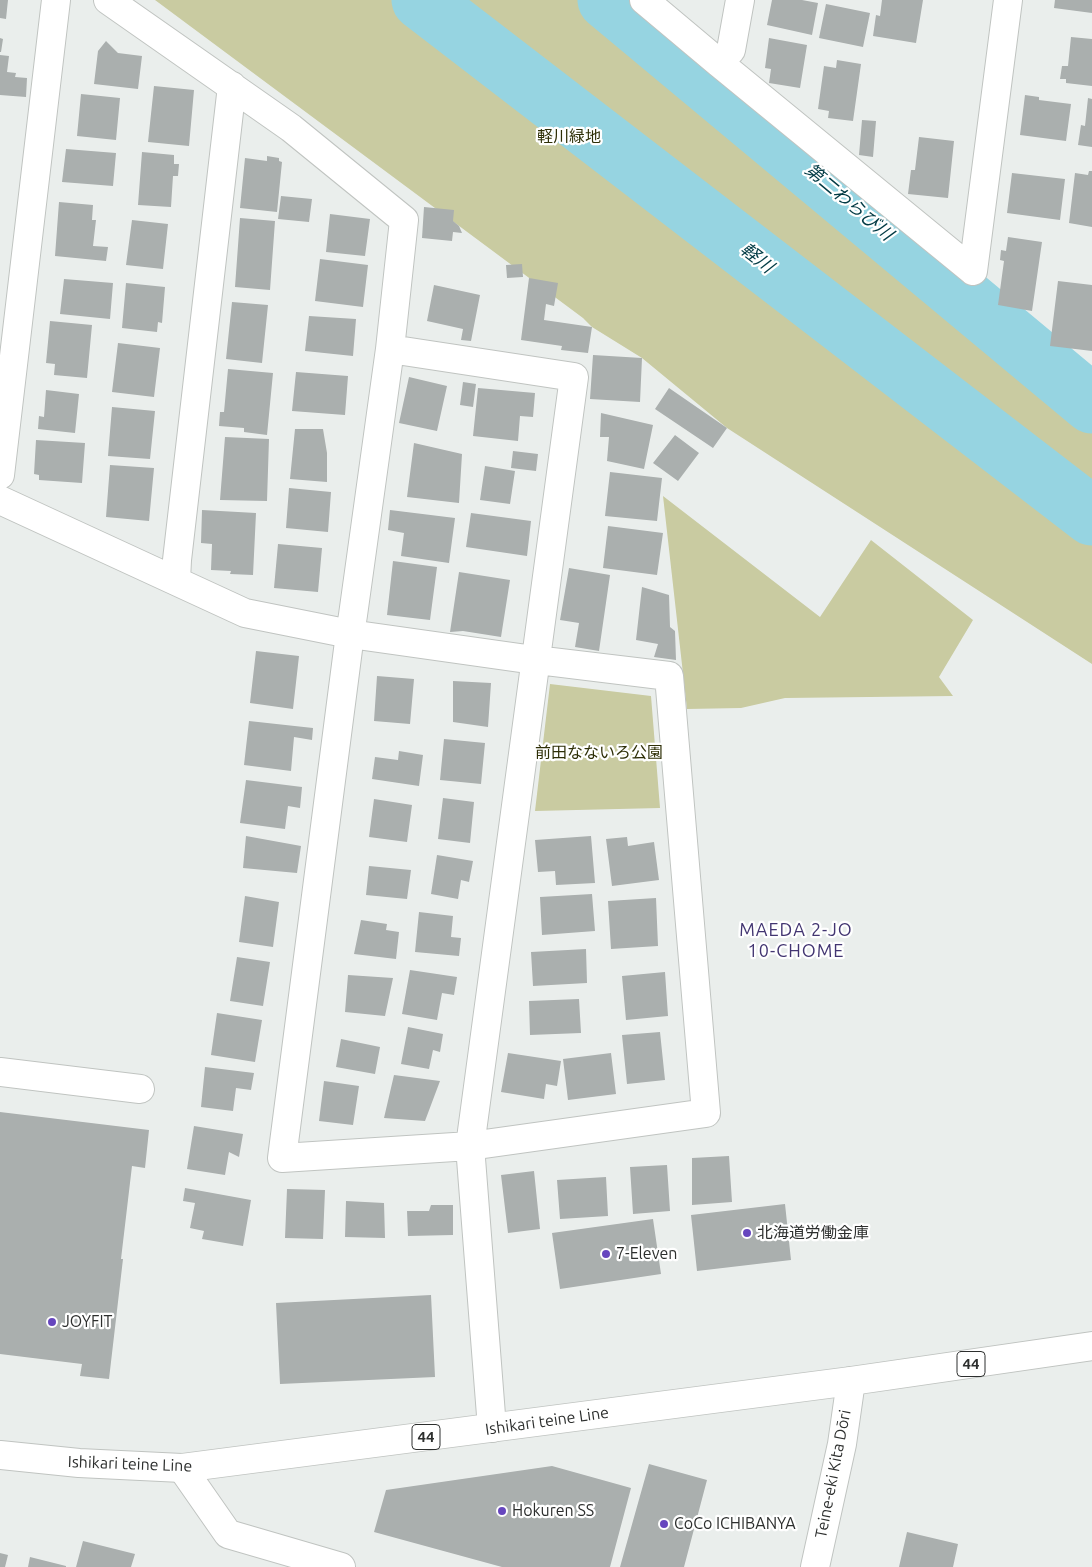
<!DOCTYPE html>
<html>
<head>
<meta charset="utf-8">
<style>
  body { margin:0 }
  canvas { display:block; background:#eaeeec }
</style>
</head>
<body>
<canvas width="1092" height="1567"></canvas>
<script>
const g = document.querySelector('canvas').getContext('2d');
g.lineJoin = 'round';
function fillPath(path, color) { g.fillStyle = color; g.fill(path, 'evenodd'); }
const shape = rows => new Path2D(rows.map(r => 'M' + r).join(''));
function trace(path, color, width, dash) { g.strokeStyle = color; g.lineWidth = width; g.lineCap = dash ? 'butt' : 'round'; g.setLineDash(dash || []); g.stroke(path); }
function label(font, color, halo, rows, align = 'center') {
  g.font = font + ' Ubuntu,"Noto Sans JP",sans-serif'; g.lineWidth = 4.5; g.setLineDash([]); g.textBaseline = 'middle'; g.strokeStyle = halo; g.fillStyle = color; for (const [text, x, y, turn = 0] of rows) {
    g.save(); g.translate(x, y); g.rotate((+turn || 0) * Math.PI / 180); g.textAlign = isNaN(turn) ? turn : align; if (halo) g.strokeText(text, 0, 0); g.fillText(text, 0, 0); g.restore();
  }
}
fillPath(shape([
  [155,0,618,0,1092,395,1092,664,727,428,642,358,592,327,583,318],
  [663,496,820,617,871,540,973,620,939,677,953,696,785,698,741,708,687,709],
  [550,684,651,696,660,808,535,811]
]), '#c9cba1');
trace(shape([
  [421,0,1092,516],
  [607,0,1092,404]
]), '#96d4e1', 59);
fillPath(shape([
  [0,0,8,0,6,19,0,18],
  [772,0,802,0,818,3,812,35,767,25],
  [882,0,923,0,916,43,873,36,876,15,880,16],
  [1055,0,1092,0,1092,13,1054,8],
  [826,4,870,13,863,47,819,38],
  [1071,37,1092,39,1092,86,1066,83,1066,79,1060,79,1062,66,1068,66],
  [0,38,3,39,1,52,0,52],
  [769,38,807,45,800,88,769,83,771,69,765,68],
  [106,41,118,53,142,56,138,89,94,84,98,51],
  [0,55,9,56,7,72,16,73,15,77,27,78,26,97,0,95],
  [837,60,861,64,853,121,828,118,829,111,818,109,824,66,836,68],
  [154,86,194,90,189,146,148,142],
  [81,94,120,98,116,140,77,136],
  [1025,95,1039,97,1039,100,1071,104,1066,141,1020,135],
  [1088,98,1092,99,1092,147,1078,145,1081,125,1085,126],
  [862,120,876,121,873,157,859,155],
  [919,137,954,141,948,198,908,194,911,170,915,170],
  [66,149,116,153,113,186,62,182],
  [142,152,174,155,174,164,179,164,178,176,173,176,171,207,138,205],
  [267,156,279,158,279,161,282,162,277,212,240,208,245,158,267,161],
  [1089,171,1092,171,1092,227,1069,223,1075,173,1088,175],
  [1012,173,1065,179,1060,220,1007,213],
  [281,196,312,199,309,222,278,219],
  [59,202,93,205,92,220,96,220,93,246,108,247,106,261,55,256],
  [424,207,454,210,453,221,459,226,462,233,453,232,452,241,422,238],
  [330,214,370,219,365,256,326,252],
  [240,218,275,221,270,290,235,287],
  [132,220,168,224,163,269,126,265],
  [1008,237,1042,242,1032,311,998,305,1004,261,1000,260,1001,250,1006,251],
  [320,259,368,265,363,307,315,301],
  [522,264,523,277,507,278,506,265],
  [529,278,558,283,554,306,546,304,544,320,592,327,588,353,561,350,562,346,521,340],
  [64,279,113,283,110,319,60,314],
  [1058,281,1092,285,1092,351,1050,346],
  [126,283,165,287,162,323,158,322,157,332,122,328],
  [434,285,480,295,471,341,461,340,463,329,427,321],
  [232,302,268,305,262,363,226,359],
  [309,316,356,319,353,356,305,351],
  [50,321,92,325,87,378,54,375,55,364,46,363],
  [118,343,160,348,154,397,112,392],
  [593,355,642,358,640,402,590,399],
  [228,369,273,373,267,435,244,432,244,428,219,426,220,412,224,412],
  [296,372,348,376,345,415,292,411],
  [409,377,447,386,437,431,399,423],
  [463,382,476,384,473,407,460,405],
  [478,388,535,393,533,417,520,416,518,441,473,436],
  [669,388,727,428,713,448,655,409],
  [46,390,79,394,75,433,38,429,39,416,44,417],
  [112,407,155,411,150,459,108,456],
  [601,413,653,425,644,469,607,461,609,437,600,437],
  [295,429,323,429,327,453,327,482,290,479],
  [675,435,699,453,678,481,653,463],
  [225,437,269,439,267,501,220,500],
  [36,440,85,443,82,483,39,480,39,475,34,474],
  [414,443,462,454,459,503,407,497],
  [513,451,538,454,536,471,511,468],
  [110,465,154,468,149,521,106,517],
  [485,466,515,471,510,504,480,500],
  [610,472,662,478,657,521,605,516],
  [289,488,331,492,328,532,286,528],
  [202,510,256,513,253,575,230,574,231,571,211,570,212,544,201,543],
  [390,510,455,518,449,563,401,556,404,533,388,530],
  [471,513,531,521,527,556,466,547],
  [608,526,663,533,657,575,603,568],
  [278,544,322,548,318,592,274,588],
  [393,561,437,567,430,620,387,615],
  [569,568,610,575,599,651,575,647,579,623,560,620],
  [459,572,510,580,501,637,463,631,450,632],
  [642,587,669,595,670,627,675,631,676,660,654,657,658,644,636,640],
  [256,651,299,656,293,709,250,703],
  [377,676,414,679,410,724,374,721],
  [453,681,491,683,488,727,453,722],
  [249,721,313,728,312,740,294,737,291,771,244,765],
  [444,739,485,743,481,784,440,780],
  [399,751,423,755,419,786,372,779,375,757,398,760],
  [246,780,302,787,300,808,288,806,285,829,240,823],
  [443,798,474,802,470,843,438,839],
  [374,799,412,805,407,842,369,837],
  [246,836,301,846,297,873,243,868],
  [591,836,595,883,556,885,555,871,538,872,535,840],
  [627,837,628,846,654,842,659,880,612,886,606,839],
  [437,855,473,861,469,882,461,880,458,899,431,894],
  [369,866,411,870,407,899,366,895],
  [592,894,595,931,542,935,540,897],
  [245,896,279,902,273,947,239,942],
  [656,898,658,946,611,949,608,901],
  [419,912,453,916,451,937,461,938,459,956,415,952],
  [361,920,387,924,386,930,399,932,396,959,354,954],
  [586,949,587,983,533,986,531,952],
  [237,957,270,962,263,1006,230,1001],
  [410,970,457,977,454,995,442,993,437,1020,402,1014],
  [665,972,668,1016,626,1020,622,976],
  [348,975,393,978,385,1016,345,1012],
  [579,999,581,1033,530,1035,529,1001],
  [217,1013,262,1020,255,1062,211,1055],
  [408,1027,443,1034,440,1052,433,1050,429,1069,401,1064],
  [660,1032,665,1080,627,1084,622,1035],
  [341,1039,380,1047,375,1074,336,1067],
  [508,1053,561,1061,557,1086,546,1084,544,1099,501,1092],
  [611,1053,616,1094,568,1100,563,1059],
  [205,1067,254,1073,251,1090,236,1088,233,1111,201,1107],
  [394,1075,440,1081,425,1121,384,1118],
  [324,1081,359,1086,353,1125,319,1121],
  [0,1112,149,1130,145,1168,132,1166,121,1259,123,1259,109,1379,80,1376,82,1364,0,1354],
  [194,1126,243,1134,239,1157,229,1152,225,1175,187,1169],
  [729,1156,732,1202,692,1205,692,1158],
  [667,1165,670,1211,633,1214,630,1167],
  [534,1171,540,1229,508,1233,501,1175],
  [606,1177,608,1216,560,1219,557,1180],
  [185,1188,251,1200,243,1246,202,1239,204,1231,190,1228,195,1203,183,1201],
  [287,1189,325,1190,323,1239,285,1238],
  [346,1201,384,1203,385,1238,345,1237],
  [785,1204,791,1260,697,1271,691,1215],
  [431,1205,453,1205,453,1235,408,1236,407,1211,429,1211],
  [653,1219,661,1274,560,1289,552,1233],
  [431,1295,435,1377,280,1384,276,1303],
  [649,1464,707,1480,684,1567,620,1567],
  [552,1466,631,1488,610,1567,502,1567,374,1532,386,1490],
  [907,1532,958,1544,953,1567,899,1567],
  [83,1541,135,1554,131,1567,76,1567],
  [0,1553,8,1555,5,1567,0,1567],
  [30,1557,66,1566,66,1567,28,1567]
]), '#aaafae');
const minor = shape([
  [108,0,291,128,404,220,390,349,574,377,470,1146,492,1428],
  [644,0,719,63,973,271],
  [719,63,731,50,740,0],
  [973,271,1008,0],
  [0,475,56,0],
  [0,500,245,613,350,634,520,658,669,676,706,1113,470,1146,282,1158,350,634,353,615,390,349],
  [176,580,177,560,232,86],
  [0,1072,140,1089],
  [182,1468,228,1534,341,1567]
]);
const tertiary = shape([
  [815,1567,842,1444,851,1381]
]);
const primary = shape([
  [0,1455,79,1463,182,1468,851,1381,1092,1346]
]);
trace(minor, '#c0c4c1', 30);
trace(tertiary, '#c0c4c1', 30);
trace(primary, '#c0c4c1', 30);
trace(minor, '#fff', 28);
trace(tertiary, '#fff', 28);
trace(primary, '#fff', 28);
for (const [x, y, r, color] of [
  [747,1233,5,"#6646be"],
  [606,1254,5,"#6646be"],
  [52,1322,5,"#6646be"],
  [502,1511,5,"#6646be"],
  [664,1524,5,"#6646be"]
]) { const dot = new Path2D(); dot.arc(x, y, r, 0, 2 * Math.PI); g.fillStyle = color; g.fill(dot); trace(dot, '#fff', 2); }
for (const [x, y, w] of [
  [971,1364,28],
  [426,1437,28]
]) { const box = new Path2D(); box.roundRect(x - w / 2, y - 12.5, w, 25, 4); g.fillStyle = '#fff'; g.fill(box); trace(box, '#2d2f2e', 1); }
label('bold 15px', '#2d2f2e', null, [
  ["44",971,1364],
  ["44",426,1437]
]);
label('16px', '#2e2f07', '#fff', [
  ["軽川緑地",569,137],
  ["前田なないろ公園",599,753]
]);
label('16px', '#2d2f2e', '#fff', [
  ["北海道労働金庫",757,1233],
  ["7-Eleven",616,1254],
  ["JOYFIT",62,1322],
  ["Hokuren SS",512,1511],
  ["CoCo ICHIBANYA",674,1524]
], 'left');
label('16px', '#2d2f2e', '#fff', [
  ["Ishikari teine Line",547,1421,-8],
  ["Ishikari teine Line",130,1464,2],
  ["Teine-eki Kita Dōri",833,1474,-79]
]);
label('italic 18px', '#003a44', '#fff', [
  ["第二わらび川",849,202,40],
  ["軽川",757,258,38]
]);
g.letterSpacing = '1px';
label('18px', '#423571', '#fff', [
  ["MAEDA 2-JO",796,930],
  ["10-CHOME",796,951]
]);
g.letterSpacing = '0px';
</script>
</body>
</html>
